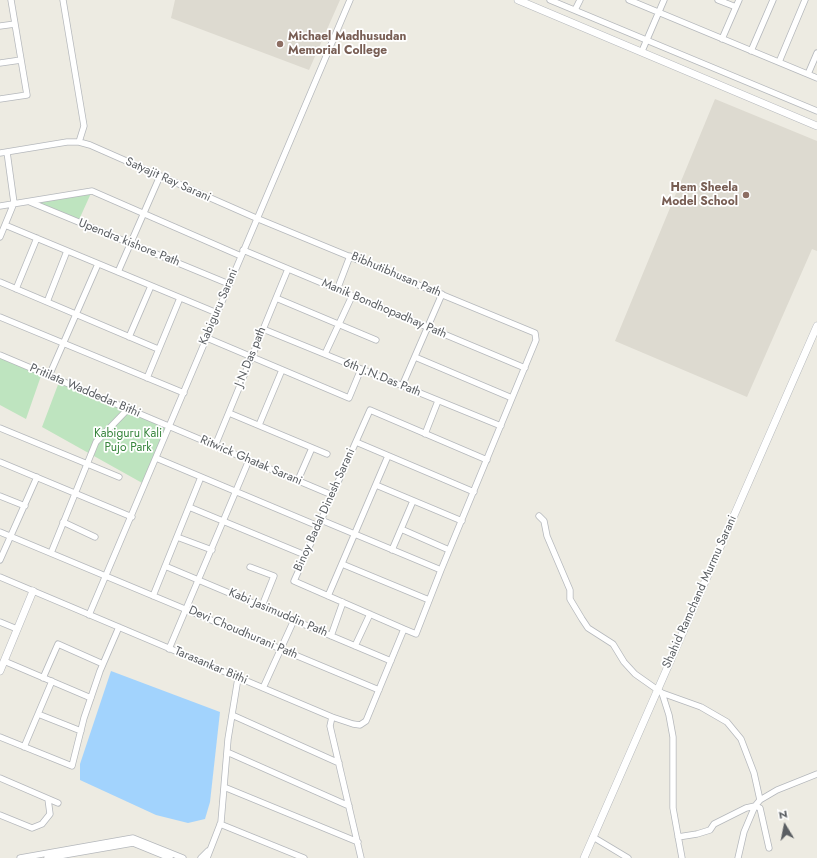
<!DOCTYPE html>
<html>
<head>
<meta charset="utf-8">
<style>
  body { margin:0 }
  #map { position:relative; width:817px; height:858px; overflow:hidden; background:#edebe2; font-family:Jost,sans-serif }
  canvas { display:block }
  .north { position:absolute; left:765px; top:806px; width:40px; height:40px; -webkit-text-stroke:3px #fff; paint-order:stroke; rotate:350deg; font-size:11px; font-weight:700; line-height:16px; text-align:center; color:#5a5e62 }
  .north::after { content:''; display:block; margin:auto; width:14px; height:18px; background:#5a5e62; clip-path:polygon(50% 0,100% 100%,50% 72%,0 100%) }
</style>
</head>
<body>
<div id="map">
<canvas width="817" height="858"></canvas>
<div class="north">N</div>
</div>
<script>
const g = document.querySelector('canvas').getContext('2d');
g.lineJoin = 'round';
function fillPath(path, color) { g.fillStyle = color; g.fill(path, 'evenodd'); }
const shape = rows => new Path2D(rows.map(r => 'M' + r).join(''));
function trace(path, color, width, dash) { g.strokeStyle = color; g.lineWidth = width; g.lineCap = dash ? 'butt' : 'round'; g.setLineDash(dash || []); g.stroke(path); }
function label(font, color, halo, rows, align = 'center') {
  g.font = font + ' Jost,sans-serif'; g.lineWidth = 3.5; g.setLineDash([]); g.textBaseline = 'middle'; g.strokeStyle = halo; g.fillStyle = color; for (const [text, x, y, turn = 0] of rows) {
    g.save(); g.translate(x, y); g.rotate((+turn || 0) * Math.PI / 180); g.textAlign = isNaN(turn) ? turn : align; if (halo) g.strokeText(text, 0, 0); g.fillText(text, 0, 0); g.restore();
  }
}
fillPath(shape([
  [175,0,340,0,309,70,171,18],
  [715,99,817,141,817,251,812,249,747,397,615,341]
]), '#dddad0');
fillPath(shape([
  [92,191,78,222,33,202],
  [0,356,42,373,26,419,0,405],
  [59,382,170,427,144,484,42,427]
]), '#bee4bf');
fillPath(shape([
  [111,671,220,712,210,802,205,819,188,823,156,815,80,780,80,764]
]), '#a2d3fd');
const minor = shape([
  [63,0,84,126,79,142],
  [550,0,817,111],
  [629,0,817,78],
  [718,0,736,7],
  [575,10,580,0],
  [0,26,15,24],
  [722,39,739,0],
  [642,51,664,0],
  [751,51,773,0],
  [779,62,805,0],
  [0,63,21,60],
  [808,74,817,53],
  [0,99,27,95,11,0],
  [0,153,67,142,79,142,90,145,256,218,535,333,536,340,441,570,416,634,404,629],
  [30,202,229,284],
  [0,206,92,191,241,256],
  [5,225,217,313],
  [0,237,14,203,7,152],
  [243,250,525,368],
  [118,272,160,176],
  [0,282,158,349],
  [16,289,37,238],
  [337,290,350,256],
  [276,298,376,340],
  [47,302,67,251],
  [0,317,184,393],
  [263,329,501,426],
  [129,337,151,286],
  [207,338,349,398,361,369],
  [325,354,352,296],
  [0,355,332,495],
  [415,357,512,398],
  [49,376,98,264],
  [147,378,180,298],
  [402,386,442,294],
  [229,413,327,454],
  [259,425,282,370],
  [0,428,119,477],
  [425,434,438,401],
  [356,442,474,492],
  [215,446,288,269],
  [156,458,318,526],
  [0,462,132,517],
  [298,480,312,448],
  [376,485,462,521],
  [0,496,25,506],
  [189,507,305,555],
  [539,516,544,521,547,536,570,590,570,599,582,619,588,628,613,644,624,662,635,674,662,693,669,715,673,737,673,808,682,858],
  [321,520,441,570],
  [63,522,95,537],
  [401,529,449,550],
  [0,532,379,690],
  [177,537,212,550],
  [392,550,413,501],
  [51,553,96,442,128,409],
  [0,560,37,477],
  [342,564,429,600],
  [165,566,391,661],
  [250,567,274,576,262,606],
  [0,577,332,717,353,724,360,725,366,721,404,629,294,581,370,410,487,460],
  [153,596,201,477],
  [328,596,388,456],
  [89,615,350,0],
  [0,622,17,629],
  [331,636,343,602],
  [355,646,370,614],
  [169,649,249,460],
  [4,661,91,698],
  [43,678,58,644,103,664],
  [263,688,294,620],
  [662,693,701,707,727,722,741,739,754,773,760,800],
  [38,714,81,731],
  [232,715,339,763],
  [332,717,330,726,361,858],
  [0,737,72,766,84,718,100,671,119,627],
  [24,747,52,681],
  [227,752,349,806],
  [0,778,58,803],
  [224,787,358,842],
  [0,815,32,828,42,824,50,814,48,799],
  [220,824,304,858],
  [593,837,628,858],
  [678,837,697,834,710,830,714,824,746,808,755,806,760,808,769,848],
  [20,858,133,838,183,858],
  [47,858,133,843,170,858],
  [201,858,208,851],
  [207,858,221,822,228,739,238,678],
  [738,858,744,832,755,806,760,800,777,790,817,774]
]);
const tertiary = shape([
  [518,0,817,126],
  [0,671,33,591],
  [584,858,817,326]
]);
trace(minor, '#b5b8bc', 7);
trace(tertiary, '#b5b8bc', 8);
trace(minor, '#fff', 5.5);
trace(tertiary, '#fff', 7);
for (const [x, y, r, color] of [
  [280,44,4,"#8d6e63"],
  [746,195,4,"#8d6e63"]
]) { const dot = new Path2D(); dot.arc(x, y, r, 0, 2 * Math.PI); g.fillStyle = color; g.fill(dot); trace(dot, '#fff', 1.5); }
label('bold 12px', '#785e54', '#fff', [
  ["Michael Madhusudan",288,37],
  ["Memorial College",288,51],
  ["Hem Sheela",738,188,"right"],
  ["Model School",738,202,"right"]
], 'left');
label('12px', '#5a5e62', '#fff', [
  ["Satyajit Ray Sarani",168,180,24],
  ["Upendra kishore Path",129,243,22],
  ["Bibhutibhusan Path",396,275,23],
  ["Kabiguru Sarani",219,307,-67],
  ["Manik Bondhopadhay Path",384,309,23],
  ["J.N.Das path",251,357,-68],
  ["6th J.N.Das Path",382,378,22],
  ["Pritilata Waddedar Bithi",85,391,23],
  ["Ritwick Ghatak Sarani",251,461,23],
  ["Binoy Badal Dinesh Sarani",325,510,-66],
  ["Shahid Ramchand Murmu Sarani",700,592,-66],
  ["Kabi Jasimuddin Path",278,613,23],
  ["Devi Choudhurani Path",243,633,23],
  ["Tarasankar Bithi",211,666,23]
]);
label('12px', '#37853c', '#fff', [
  ["Kabiguru Kali",128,434],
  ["Pujo Park",128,448]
]);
</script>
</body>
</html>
